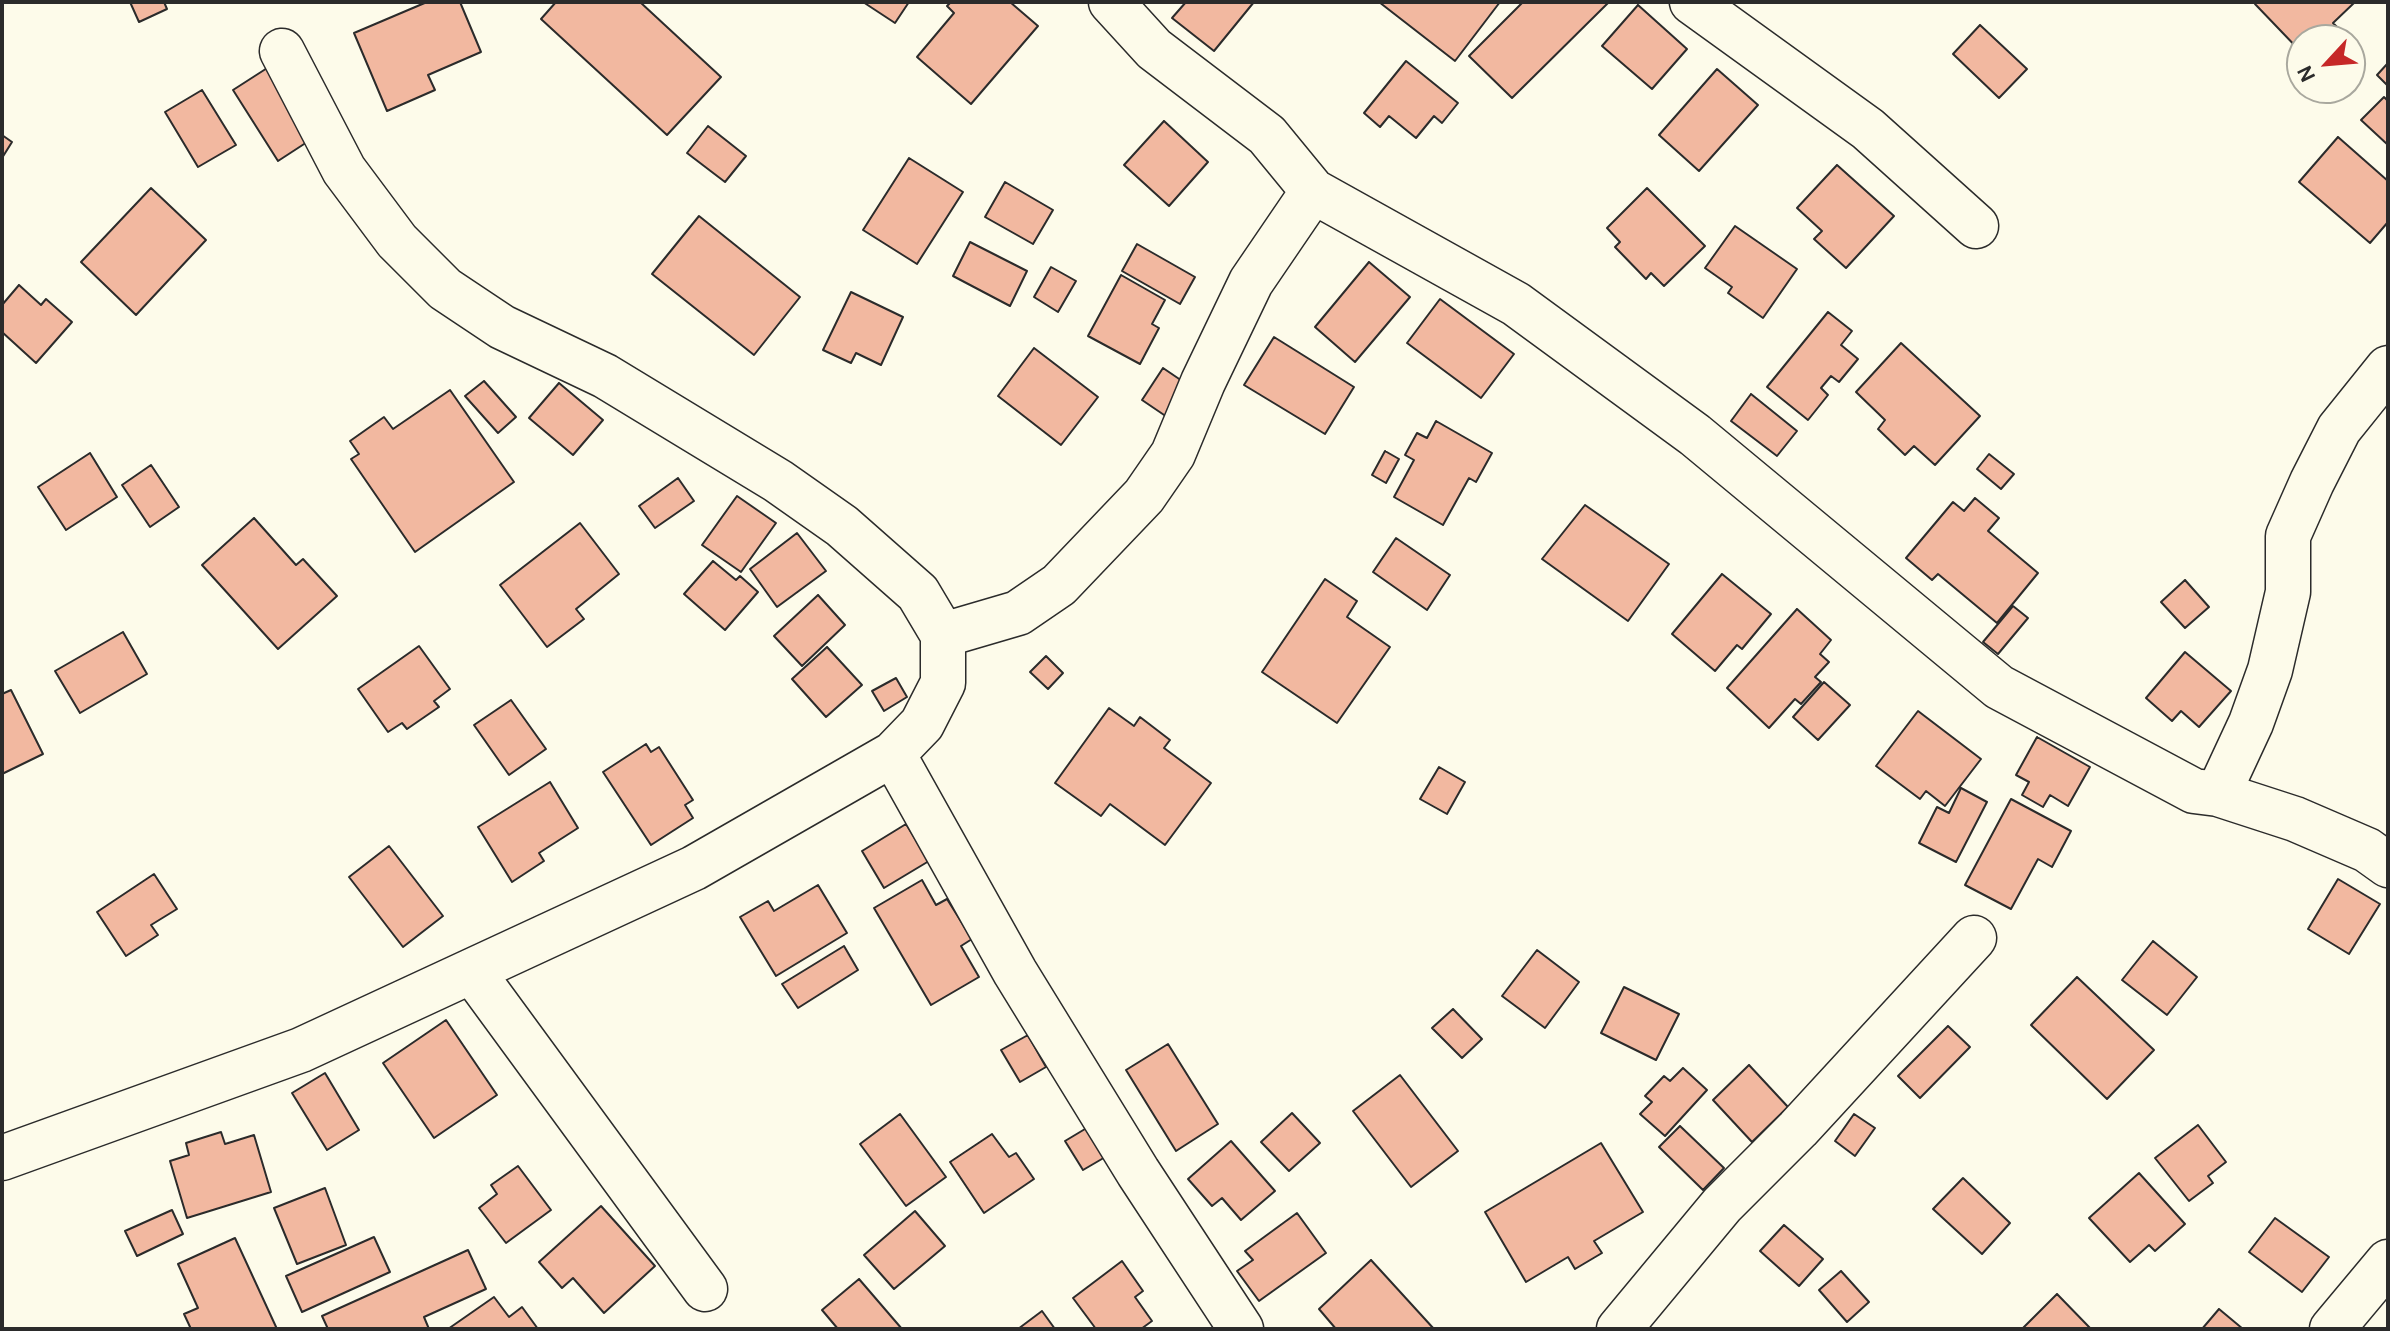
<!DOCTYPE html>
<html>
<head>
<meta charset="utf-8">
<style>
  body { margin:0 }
  #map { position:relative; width:2390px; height:1331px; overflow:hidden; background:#fdfbea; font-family:Karla,sans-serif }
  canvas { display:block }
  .frame { position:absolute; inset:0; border:4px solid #2b2b2b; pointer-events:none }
  .north { position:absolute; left:2286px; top:24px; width:80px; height:80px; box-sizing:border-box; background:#fdfbea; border:2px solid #a9a89e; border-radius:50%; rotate:244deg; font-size:22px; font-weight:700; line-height:32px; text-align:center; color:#2b2b2b }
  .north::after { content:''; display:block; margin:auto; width:28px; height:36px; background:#c62828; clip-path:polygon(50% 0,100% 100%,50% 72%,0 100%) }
</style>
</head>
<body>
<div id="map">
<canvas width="2390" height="1331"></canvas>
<div class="frame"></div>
<div class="north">N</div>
</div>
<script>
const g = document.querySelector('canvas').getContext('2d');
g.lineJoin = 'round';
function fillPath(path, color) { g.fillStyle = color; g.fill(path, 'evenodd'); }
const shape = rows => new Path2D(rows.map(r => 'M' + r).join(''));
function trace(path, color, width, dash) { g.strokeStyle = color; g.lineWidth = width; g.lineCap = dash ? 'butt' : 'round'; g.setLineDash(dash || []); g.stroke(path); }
const building = shape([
  [130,2,164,2,167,9,139,22,130,2],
  [427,2,460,2,481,52,428,75,435,90,387,111,354,33,427,2],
  [556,2,640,2,721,77,667,135,541,19,556,2],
  [863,2,909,2,895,23,863,2],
  [951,2,1010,2,1038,26,971,104,917,57,954,13,947,6,951,2],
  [1186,2,1254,2,1214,51,1172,18,1186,2],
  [1379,2,1500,2,1455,61,1379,2],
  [1523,2,1609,2,1512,98,1469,56,1523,2],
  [2257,2,2355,2,2333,23,2340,30,2330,40,2302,40,2302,53,2255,4,2257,2],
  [1638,5,1687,49,1652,89,1602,46,1638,5],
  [1980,25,2027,69,1999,98,1953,54,1980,25],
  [1406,61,1458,103,1442,123,1434,116,1416,138,1389,116,1380,127,1364,113,1406,61],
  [275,63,321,133,278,161,233,90,275,63],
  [2388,63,2388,86,2377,75,2388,63],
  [1717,69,1758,105,1699,171,1659,135,1717,69],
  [202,90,236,145,198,167,165,112,202,90],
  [2384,97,2388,101,2388,145,2361,120,2384,97],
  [1164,121,1208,162,1169,206,1124,165,1164,121],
  [708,126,746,156,725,182,687,153,708,126],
  [2,135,12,142,2,158,2,135],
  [2338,137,2388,181,2388,222,2370,243,2299,182,2338,137],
  [909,158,963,192,917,264,863,230,909,158],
  [1837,165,1894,216,1846,268,1814,239,1822,231,1797,208,1837,165],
  [1005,182,1053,210,1033,244,985,217,1005,182],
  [151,188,206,240,136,315,81,262,151,188],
  [1647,188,1705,246,1664,286,1651,273,1646,279,1615,247,1620,242,1607,228,1647,188],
  [699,216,800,297,754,355,652,274,699,216],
  [1735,226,1797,269,1763,318,1728,293,1732,287,1705,268,1735,226],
  [970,242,1027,271,1010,306,953,276,970,242],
  [1137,244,1195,277,1180,304,1122,271,1137,244],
  [1369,262,1410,297,1355,362,1315,327,1369,262],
  [1051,267,1076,281,1058,312,1034,297,1051,267],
  [1121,275,1165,300,1152,324,1159,328,1140,364,1088,336,1121,275],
  [19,285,41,305,46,299,72,322,36,363,2,332,2,305,19,285],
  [851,292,903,317,881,365,856,353,851,363,823,350,851,292],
  [1440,299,1514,354,1481,398,1407,343,1440,299],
  [1828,312,1852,331,1841,345,1858,359,1839,382,1831,376,1821,388,1828,395,1808,420,1767,387,1828,312],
  [1274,337,1354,387,1325,434,1244,385,1274,337],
  [1901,343,1980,416,1935,465,1914,446,1905,455,1878,429,1885,420,1856,392,1901,343],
  [1034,348,1098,397,1061,445,998,396,1034,348],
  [1163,368,1191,387,1170,419,1142,400,1163,368],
  [484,381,516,417,498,433,465,396,484,381],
  [559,383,603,420,573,455,529,418,559,383],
  [450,390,514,482,415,552,351,459,359,454,350,441,384,417,393,429,450,390],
  [1751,394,1797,431,1777,456,1731,421,1751,394],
  [1436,421,1492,453,1476,482,1469,478,1443,525,1394,497,1414,460,1405,455,1417,433,1427,438,1436,421],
  [1385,451,1399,459,1386,483,1372,475,1385,451],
  [90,453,117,497,66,530,38,487,90,453],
  [1989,454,2014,474,2001,489,1977,469,1989,454],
  [151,465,179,507,150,527,122,485,151,465],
  [678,478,694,501,655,528,639,506,678,478],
  [737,496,776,523,741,572,702,545,737,496],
  [1975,498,1999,518,1988,531,2038,573,1997,623,1938,574,1932,580,1906,558,1953,502,1964,511,1975,498],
  [1585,505,1669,564,1628,621,1542,559,1585,505],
  [254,518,296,565,303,559,337,596,278,649,202,565,254,518],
  [580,523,619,574,576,609,584,619,547,647,500,585,580,523],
  [797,533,826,571,777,607,750,569,797,533],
  [1396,538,1450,575,1427,610,1373,572,1396,538],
  [713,561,736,580,740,576,758,592,725,630,684,594,713,561],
  [1722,574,1771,614,1742,649,1737,645,1715,671,1672,634,1722,574],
  [1325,579,1357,601,1347,617,1390,647,1337,723,1262,672,1325,579],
  [2185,580,2209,607,2185,628,2161,602,2185,580],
  [818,595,845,625,802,666,774,636,818,595],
  [2013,606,2028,618,1998,654,1983,642,2013,606],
  [1797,609,1831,640,1820,654,1829,662,1815,677,1821,682,1801,704,1795,699,1769,728,1727,688,1797,609],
  [123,632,147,674,80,713,55,671,123,632],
  [419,646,450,689,434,701,439,707,407,729,402,723,388,732,358,689,419,646],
  [827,647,862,685,826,717,792,679,827,647],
  [2185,652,2231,691,2199,727,2181,711,2172,721,2146,698,2185,652],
  [1046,656,1063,673,1048,689,1030,672,1046,656],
  [896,678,907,697,884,711,872,691,896,678],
  [1824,682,1850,705,1818,740,1793,717,1824,682],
  [11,690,43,754,2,774,2,694,11,690],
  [511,700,546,749,509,775,474,725,511,700],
  [1109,708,1134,726,1140,717,1170,740,1164,748,1211,783,1165,845,1110,804,1101,816,1055,783,1109,708],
  [1918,711,1981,759,1945,806,1926,791,1920,799,1876,766,1918,711],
  [2037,737,2090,767,2068,806,2050,795,2043,807,2022,795,2029,782,2016,775,2037,737],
  [646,744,651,752,659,747,693,800,685,805,693,818,651,845,603,772,646,744],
  [1439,767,1465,782,1447,814,1420,799,1439,767],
  [550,782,578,828,539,853,544,861,512,882,478,827,550,782],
  [1961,788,1987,802,1956,862,1919,843,1937,807,1949,813,1961,788],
  [2011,799,2071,831,2052,867,2038,859,2011,909,1965,885,2011,799],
  [906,824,929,861,884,888,862,851,906,824],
  [389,846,443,916,403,947,349,877,389,846],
  [154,874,177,909,151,925,158,935,126,956,97,912,154,874],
  [2338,879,2380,904,2349,954,2308,929,2338,879],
  [922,880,936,905,947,899,972,939,961,946,979,977,931,1005,874,908,922,880],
  [818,885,847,933,776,976,740,917,768,901,774,911,818,885],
  [2153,941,2197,977,2167,1015,2122,980,2153,941],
  [844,946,858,970,798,1008,782,984,844,946],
  [1537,950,1579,982,1545,1028,1502,996,1537,950],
  [2077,977,2154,1050,2107,1099,2031,1025,2077,977],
  [1624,987,1679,1014,1656,1060,1601,1033,1624,987],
  [1453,1009,1482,1039,1462,1058,1432,1028,1453,1009],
  [446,1020,497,1095,434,1138,383,1063,446,1020],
  [1948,1026,1970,1047,1920,1098,1898,1076,1948,1026],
  [1028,1035,1046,1067,1020,1082,1001,1050,1028,1035],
  [1168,1044,1218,1124,1176,1151,1126,1070,1168,1044],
  [1749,1065,1788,1107,1752,1142,1713,1100,1749,1065],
  [1683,1068,1707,1090,1665,1136,1640,1114,1652,1102,1645,1096,1664,1076,1670,1081,1683,1068],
  [325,1073,359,1130,327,1150,292,1093,325,1073],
  [1400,1075,1458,1151,1411,1187,1353,1111,1400,1075],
  [1292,1113,1320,1143,1289,1171,1261,1142,1292,1113],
  [900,1114,946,1177,906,1206,860,1144,900,1114],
  [1854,1114,1875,1128,1855,1156,1835,1141,1854,1114],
  [2198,1125,2226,1162,2208,1176,2213,1183,2189,1201,2155,1158,2198,1125],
  [1090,1126,1107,1156,1083,1170,1065,1141,1090,1126],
  [1680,1126,1724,1168,1703,1190,1659,1147,1680,1126],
  [221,1132,225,1144,254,1135,271,1192,187,1218,170,1161,189,1155,186,1143,221,1132],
  [992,1134,1009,1157,1016,1153,1034,1179,984,1213,950,1162,992,1134],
  [1231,1141,1275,1191,1241,1220,1222,1198,1212,1206,1188,1179,1231,1141],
  [1601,1143,1643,1212,1594,1241,1602,1253,1575,1269,1568,1257,1526,1282,1485,1212,1601,1143],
  [518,1166,551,1210,506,1243,479,1208,497,1194,491,1185,518,1166],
  [2139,1173,2185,1224,2155,1251,2149,1245,2130,1262,2089,1218,2139,1173],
  [1963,1178,2010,1223,1982,1254,1933,1209,1963,1178],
  [325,1188,346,1245,297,1264,274,1208,325,1188],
  [601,1206,655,1266,604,1313,573,1278,562,1288,539,1262,601,1206],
  [172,1210,183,1234,137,1256,125,1231,172,1210],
  [915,1211,945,1246,894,1289,864,1255,915,1211],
  [1297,1213,1326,1253,1259,1301,1237,1271,1253,1260,1245,1251,1297,1213],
  [2275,1218,2329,1257,2302,1292,2249,1252,2275,1218],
  [1784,1225,1823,1259,1799,1286,1760,1251,1784,1225],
  [374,1237,390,1272,302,1312,286,1276,374,1237],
  [235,1238,277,1329,191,1329,184,1314,198,1308,178,1264,235,1238],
  [468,1250,486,1289,424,1317,429,1329,328,1329,322,1316,468,1250],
  [1371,1260,1434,1329,1336,1329,1319,1309,1371,1260],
  [1122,1261,1143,1291,1135,1297,1152,1321,1141,1329,1096,1329,1073,1298,1122,1261],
  [1841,1271,1869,1302,1847,1322,1819,1290,1841,1271],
  [859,1279,902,1329,838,1329,822,1310,859,1279],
  [2057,1294,2091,1329,2022,1329,2057,1294],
  [494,1297,509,1317,522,1307,538,1329,448,1329,494,1297],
  [2219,1309,2243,1329,2202,1329,2219,1309],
  [1042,1311,1055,1329,1018,1329,1042,1311]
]);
fillPath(building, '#f2b8a0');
trace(building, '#2b2b2b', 2);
const minor = shape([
  [1111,2,1154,49,1267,135,1313,191,1516,304,1695,435,1999,687,2194,791,2218,794,2295,819,2367,850,2388,865],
  [1692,2,1868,129,1976,226],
  [943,635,1018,613,1059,585,1144,496,1173,454,1203,382,1251,282,1313,191],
  [893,754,1015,972,1138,1172,1241,1329],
  [2218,794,2251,723,2270,670,2288,592,2288,536,2312,482,2339,429,2388,368],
  [472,971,705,1289],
  [2,1158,301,1050,694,868,893,754,922,724,943,683,943,635,918,593,842,526,778,481,605,376,502,327,445,289,397,241,344,170,282,51],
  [1619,1329,1722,1205,1798,1129,1974,938],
  [2332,1329,2388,1262]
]);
trace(minor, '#2b2b2b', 47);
trace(minor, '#fdfbea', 44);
</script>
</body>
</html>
